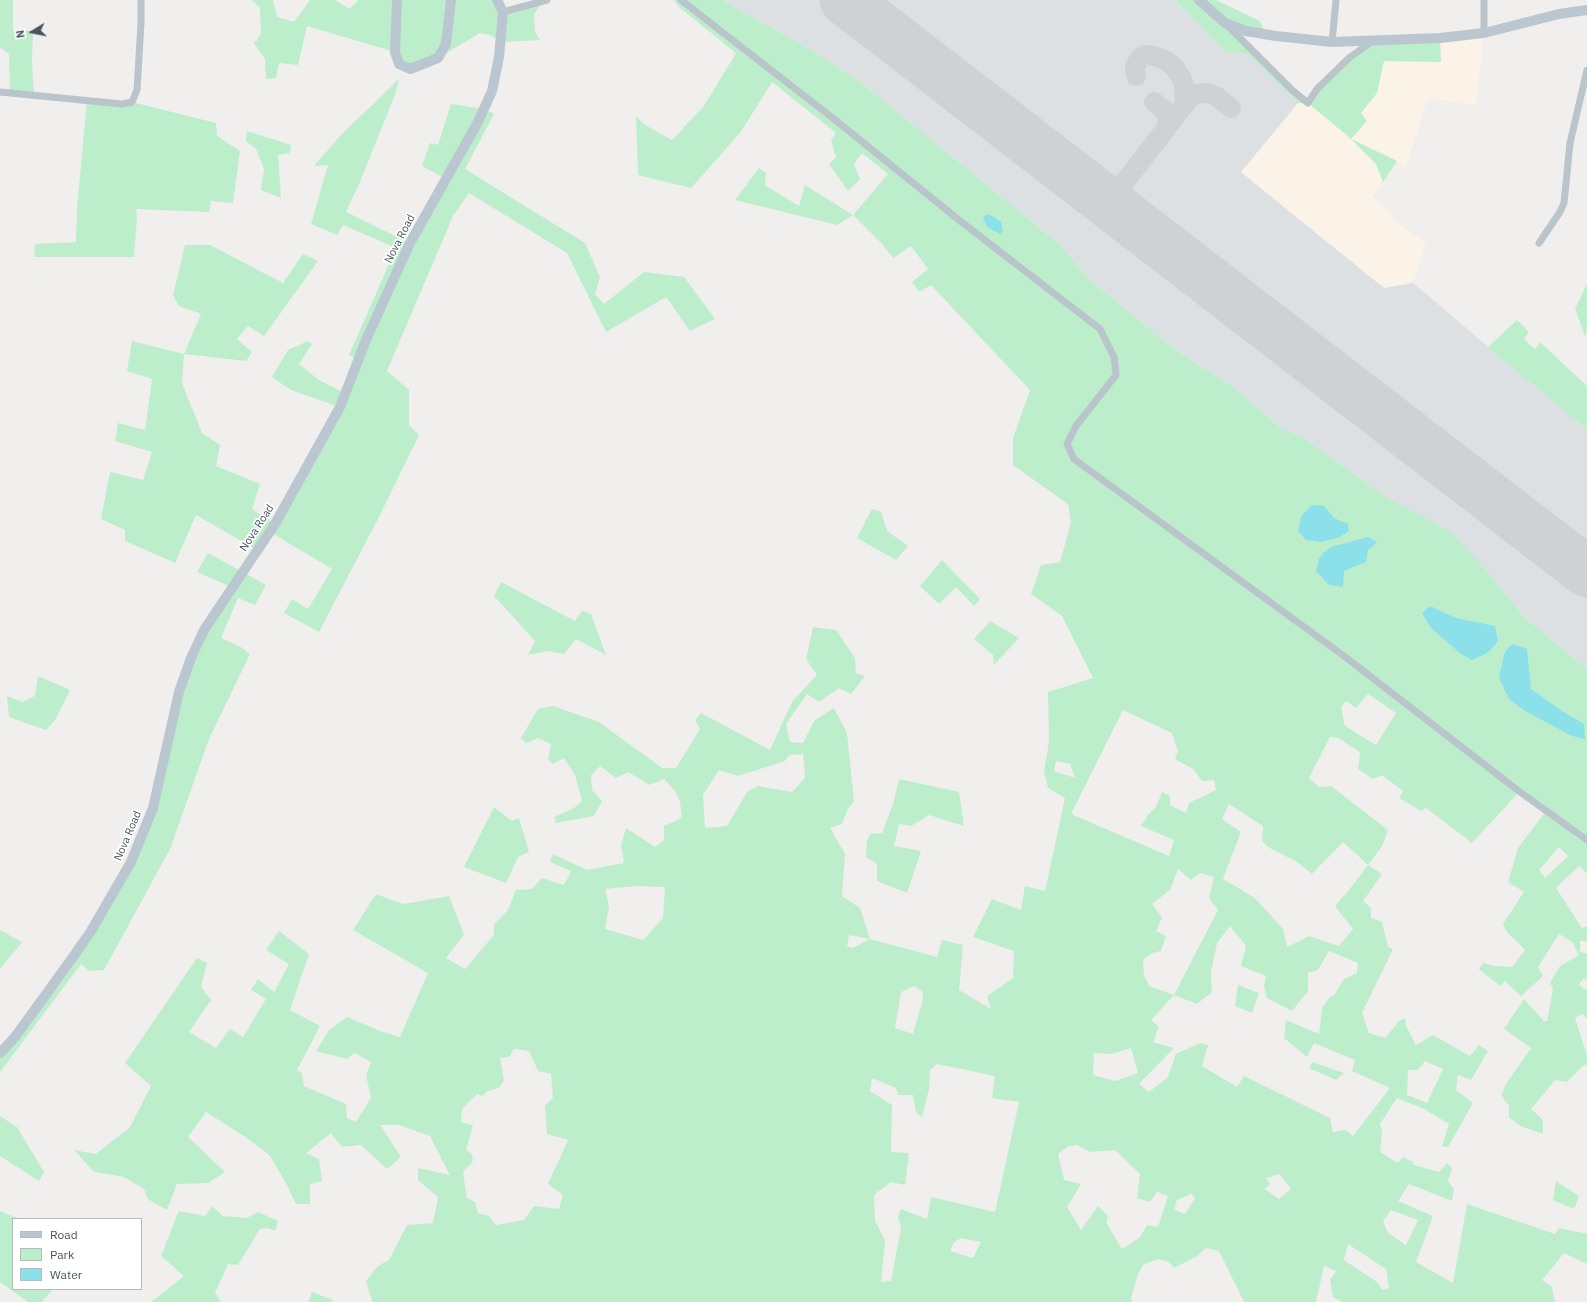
<!DOCTYPE html>
<html>
<head>
<meta charset="utf-8">
<style>
  body { margin:0 }
  #map { position:relative; width:1587px; height:1302px; overflow:hidden; background:#f1eeee; font-family:"IBM Plex Sans",sans-serif }
  canvas { display:block }
  .legend { position:absolute; left:12px; top:1218px; width:130px; height:72px; box-sizing:border-box; background:#fff; border:1px solid #b5bbbd; margin:0; padding:5px 7px; list-style:none; font-size:12px; color:#47545b }
  .legend li { display:flex; align-items:center; gap:8px; height:20px }
  .legend b { width:20px; border:1px solid #b5bbbd }
  .north { position:absolute; left:12px; top:12px; width:40px; height:40px; -webkit-text-stroke:3px #fff; paint-order:stroke; rotate:260deg; font-size:11px; font-weight:700; line-height:16px; text-align:center; color:#47545b }
  .north::after { content:''; display:block; margin:auto; width:14px; height:18px; background:#47545b; clip-path:polygon(50% 0,100% 100%,50% 72%,0 100%) }
</style>
</head>
<body>
<div id="map">
<canvas width="1587" height="1302"></canvas>
<ul class="legend">
<li><b style="height:5px;background:#bac7d0"></b>Road</li>
<li><b style="height:11px;background:#bdeecb"></b>Park</li>
<li><b style="height:11px;background:#8be0e9"></b>Water</li>
</ul>
<div class="north">N</div>
</div>
<script>
const g = document.querySelector('canvas').getContext('2d');
g.lineJoin = 'round';
function fillPath(path, color) { g.fillStyle = color; g.fill(path, 'evenodd'); }
const shape = rows => new Path2D(rows.map(r => 'M' + r).join(''));
function trace(path, color, width, dash) { g.strokeStyle = color; g.lineWidth = width; g.lineCap = dash ? 'butt' : 'round'; g.setLineDash(dash || []); g.stroke(path); }
function label(font, color, halo, rows, align = 'center') {
  g.font = font + ' "IBM Plex Sans",sans-serif'; g.lineWidth = 3.5; g.setLineDash([]); g.textBaseline = 'middle'; g.strokeStyle = halo; g.fillStyle = color; for (const [text, x, y, turn = 0] of rows) {
    g.save(); g.translate(x, y); g.rotate((+turn || 0) * Math.PI / 180); g.textAlign = isNaN(turn) ? turn : align; if (halo) g.strokeText(text, 0, 0); g.fillText(text, 0, 0); g.restore();
  }
}
fillPath(shape([
  [1484,33,1476,105,1428,98,1405,169,1397,161,1385,154,1352,140,1376,164,1383,182,1373,196,1401,226,1426,243,1413,283,1384,288,1296,217,1241,172,1298,103,1308,103,1360,113,1377,93,1383,61,1440,62,1440,38]
]), '#fbf3e7');
fillPath(shape([
  [722,0,1175,0,1226,52,1248,54,1298,103,1241,172,1296,217,1384,288,1413,283,1587,430,1587,669,1524,617,1493,578,1412,511,1386,497,1304,438,1282,429,1231,385,1177,351,1091,281,1059,244,863,84,815,52]
]), '#dde0e3');
fillPath(shape([
  [0,0,13,0,13,31,33,31,32,59,34,96,10,93,9,54,0,47],
  [251,0,273,0,277,17,294,22,310,0,335,0,349,9,359,0,497,0,503,12,542,2,534,15,535,32,540,40,501,42,490,35,480,33,438,58,410,69,395,52,307,26,298,65,279,63,276,78,266,79,265,59,254,43,261,34,260,7],
  [674,0,722,0,815,52,863,84,1059,244,1091,281,1177,351,1231,385,1282,429,1304,438,1386,497,1450,531,1493,578,1524,617,1587,669,1587,873,1579,866,1556,888,1582,928,1587,926,1587,941,1580,941,1580,952,1587,953,1587,981,1584,978,1579,984,1585,990,1587,988,1587,1018,1582,1014,1575,1018,1587,1056,1587,1066,1585,1064,1567,1082,1555,1080,1531,1109,1543,1120,1543,1134,1520,1126,1509,1117,1509,1106,1501,1095,1506,1084,1531,1048,1504,1029,1524,999,1544,1021,1547,1021,1553,988,1550,983,1560,966,1579,955,1572,942,1559,934,1538,967,1543,976,1521,996,1505,981,1500,986,1479,969,1483,963,1495,966,1512,967,1525,950,1506,931,1503,924,1524,892,1508,882,1518,848,1546,811,1519,792,1472,843,1426,808,1421,811,1399,798,1403,791,1382,775,1373,779,1358,769,1360,752,1338,738,1330,737,1309,778,1319,787,1331,786,1388,830,1382,846,1368,865,1382,874,1363,901,1371,908,1371,918,1382,922,1388,947,1393,949,1362,1013,1369,1033,1385,1038,1399,1021,1405,1018,1406,1026,1416,1045,1433,1035,1470,1056,1479,1045,1488,1051,1471,1080,1458,1075,1456,1090,1473,1103,1448,1147,1442,1146,1449,1124,1424,1109,1397,1098,1380,1124,1382,1132,1380,1152,1398,1163,1403,1157,1413,1162,1414,1165,1439,1172,1447,1163,1452,1168,1448,1181,1454,1189,1452,1201,1409,1184,1398,1201,1433,1216,1416,1262,1453,1283,1467,1204,1555,1234,1559,1228,1587,1234,1587,1264,1564,1253,1542,1280,1552,1287,1555,1302,1342,1302,1333,1297,1330,1280,1336,1271,1324,1266,1316,1302,1244,1302,1219,1251,1206,1248,1197,1256,1174,1268,1169,1262,1159,1259,1144,1264,1138,1274,1131,1298,1132,1302,372,1302,366,1281,378,1266,389,1260,407,1225,433,1223,438,1197,418,1180,418,1168,450,1175,430,1136,399,1125,380,1125,401,1157,387,1169,361,1145,342,1147,331,1133,306,1153,319,1159,322,1181,310,1184,310,1204,296,1204,286,1183,270,1156,247,1138,206,1112,188,1137,225,1172,208,1183,177,1184,167,1210,148,1199,144,1189,124,1177,94,1172,74,1150,96,1154,130,1127,151,1086,125,1063,197,958,207,963,201,987,211,1000,189,1032,216,1048,230,1029,243,1037,266,999,251,990,258,979,274,992,289,964,266,950,279,931,309,954,290,1010,320,1026,297,1070,302,1073,304,1086,346,1104,347,1118,356,1122,371,1098,366,1075,371,1062,355,1053,347,1059,316,1051,329,1030,347,1017,380,1031,400,1037,428,973,353,930,376,894,403,904,449,896,464,935,446,958,465,969,494,935,494,924,508,910,516,890,532,889,542,878,564,885,571,871,550,862,553,854,587,870,624,863,621,845,626,828,655,847,664,840,664,826,682,818,680,802,675,791,664,779,650,785,628,772,616,778,600,766,591,775,592,790,602,801,594,816,556,823,554,817,574,808,582,801,575,775,564,758,553,764,548,759,551,744,538,738,526,743,521,738,538,709,553,706,599,722,662,768,676,768,700,729,695,720,701,713,770,750,792,702,817,675,806,659,813,627,836,630,855,658,856,673,865,676,851,694,839,688,819,702,807,694,786,724,790,742,803,743,814,721,834,708,847,733,854,802,848,808,842,824,830,828,845,854,842,896,860,908,870,939,937,957,942,940,963,945,959,990,991,1009,987,996,1013,978,1014,951,973,937,992,899,1021,910,1025,886,1045,891,1065,798,1048,788,1044,771,1049,742,1048,692,1093,678,1062,616,1031,594,1041,565,1060,562,1071,523,1068,504,1013,465,1013,438,1030,390,931,285,919,292,912,282,928,269,911,246,893,258,882,244,853,215,837,225,735,200,759,168,766,173,765,185,799,206,805,185,853,215,888,174,862,153,854,164,860,179,848,191,829,164,836,157,831,140,836,133,772,82,740,133,691,188,638,175,636,116,645,125,672,140,704,106,736,53,679,7],
  [1368,694,1396,713,1376,745,1345,726,1341,707,1346,701,1356,708],
  [1123,710,1172,733,1178,751,1175,759,1193,769,1202,781,1214,780,1216,790,1189,803,1186,813,1170,805,1170,796,1162,792,1156,807,1148,815,1141,826,1174,840,1169,856,1071,814],
  [803,754,805,778,792,792,758,786,747,792,727,826,705,828,703,795,719,770,738,776,785,761,789,755],
  [1056,761,1070,764,1075,778,1054,771],
  [1229,804,1263,826,1262,841,1268,847,1297,862,1312,874,1343,842,1368,865,1349,890,1335,906,1353,929,1339,946,1309,936,1287,947,1283,929,1255,898,1223,879,1241,832,1222,819],
  [1559,847,1568,856,1545,878,1539,870],
  [1178,869,1191,880,1200,873,1214,877,1209,898,1218,910,1174,995,1149,986,1144,975,1143,960,1152,953,1161,951,1166,936,1156,931,1162,918,1152,904,1170,890],
  [637,886,665,887,663,918,643,940,605,929,609,907,605,889],
  [1230,926,1246,946,1241,966,1266,976,1264,986,1267,998,1292,1011,1308,991,1308,973,1318,970,1329,951,1358,963,1357,973,1344,979,1334,995,1329,998,1322,1008,1319,1034,1286,1020,1284,1038,1307,1057,1314,1043,1355,1060,1352,1071,1390,1088,1353,1136,1346,1130,1333,1132,1330,1118,1244,1076,1237,1087,1202,1066,1208,1045,1200,1043,1176,1054,1168,1077,1149,1092,1139,1084,1174,1048,1153,1042,1159,1027,1151,1020,1174,995,1197,1004,1212,992,1211,972,1217,943],
  [849,935,870,939,853,948,847,946],
  [914,986,923,992,922,1003,913,1034,895,1028,901,992],
  [1131,1048,1138,1073,1115,1081,1093,1075,1094,1053,1112,1054],
  [514,1049,529,1051,538,1071,551,1074,553,1098,545,1106,547,1134,568,1140,548,1184,563,1195,559,1209,534,1206,524,1220,496,1225,489,1216,478,1213,475,1202,467,1198,463,1172,473,1161,472,1154,466,1150,473,1125,461,1122,462,1109,477,1094,483,1096,486,1092,500,1087,504,1080,500,1058,509,1057],
  [1425,1061,1443,1069,1427,1103,1407,1095,1408,1070,1418,1070],
  [937,1064,995,1076,992,1098,1019,1102,995,1212,931,1197,927,1219,901,1209,898,1217,901,1228,891,1281,881,1282,885,1240,875,1221,874,1195,891,1182,905,1185,909,1153,891,1152,892,1105,870,1091,872,1078,896,1088,898,1095,913,1095,916,1112,922,1117,929,1089,930,1070],
  [1077,1145,1090,1152,1115,1150,1140,1174,1137,1198,1150,1202,1157,1192,1168,1196,1158,1227,1147,1225,1140,1237,1122,1249,1106,1222,1108,1216,1098,1206,1081,1230,1067,1207,1081,1184,1064,1180,1058,1154,1067,1147],
  [1279,1174,1291,1189,1279,1199,1265,1189,1270,1184,1266,1178],
  [1191,1194,1195,1198,1185,1214,1174,1209,1177,1200],
  [1391,1210,1418,1220,1406,1245,1388,1233,1383,1221],
  [961,1238,981,1242,973,1258,950,1251,954,1242],
  [1348,1244,1386,1269,1389,1288,1382,1290,1377,1282,1344,1260],
  [1175,0,1216,0,1260,21,1266,35,1226,24,1308,103,1317,89,1373,41,1440,38,1441,62,1384,61,1377,93,1361,113,1367,121,1351,139,1397,161,1383,182,1376,164,1351,139,1308,103,1298,103,1248,54,1226,52],
  [399,79,395,95,359,184,346,212,410,243,446,179,422,166,430,143,438,145,451,104,484,109,494,114,465,169,585,243,600,277,595,294,604,304,644,272,684,277,715,319,690,331,666,297,606,332,567,253,469,193,453,216,387,371,409,390,409,425,419,435,380,515,319,632,284,613,292,599,308,609,332,569,270,532,257,550,196,515,175,563,125,541,125,530,101,519,110,472,143,480,152,452,115,441,118,423,145,430,152,379,127,371,132,341,184,354,201,314,179,306,173,295,185,245,210,245,283,283,303,254,318,261,264,336,248,326,237,339,252,352,246,361,184,354,182,383,202,433,220,445,216,466,260,484,252,509,275,524,339,407,291,390,272,377,288,350,308,341,312,344,299,364,319,380,345,393,359,360,349,355,396,248,343,225,337,235,311,224,328,165,314,166,342,134],
  [87,101,132,102,216,123,217,136,240,151,233,203,211,201,209,212,136,209,137,218,134,257,34,257,35,244,76,242,77,208],
  [247,131,291,145,290,153,278,155,281,198,261,190,264,169,256,149,246,141],
  [1587,284,1587,331,1585,336,1575,309],
  [1517,320,1529,332,1524,339,1535,349,1540,342,1587,386,1587,430,1488,347],
  [872,509,881,512,887,531,908,546,896,560,857,538],
  [208,553,266,585,255,605,238,598,221,638,241,647,250,654,209,739,170,849,104,970,89,971,81,964,0,1072,0,1053,91,931,153,808,191,658,231,587,197,572],
  [942,560,980,599,974,606,956,587,939,604,920,586],
  [501,582,575,621,582,611,591,614,606,655,576,639,564,654,547,651,528,655,535,641,494,596],
  [990,621,1019,638,994,665,993,655,974,639],
  [38,676,70,690,55,720,46,730,9,717,7,696,23,702,35,696],
  [899,779,959,792,964,826,929,815,911,826,899,824,894,846,921,851,907,893,877,881,877,864,866,857,867,841,870,834,882,833,893,804],
  [494,807,512,821,519,818,529,852,518,857,506,883,464,867],
  [0,930,22,942,0,969],
  [1238,985,1259,993,1252,1013,1235,1006],
  [1312,1062,1344,1073,1336,1080,1309,1068],
  [0,1116,17,1127,44,1172,39,1181,0,1156],
  [1556,1181,1579,1196,1574,1209,1553,1200],
  [212,1206,223,1216,247,1218,258,1212,278,1221,275,1231,268,1228,260,1229,238,1265,228,1264,215,1293,221,1302,151,1302,184,1276,161,1256,179,1211,205,1216],
  [0,1211,20,1219,13,1219,13,1289,53,1289,42,1302,28,1302,0,1282],
  [312,1292,333,1300,332,1302,308,1302]
]), '#bdeecb');
fillPath(shape([
  [987,214,994,217,1001,222,1003,231,1000,234,987,227,983,218],
  [1312,505,1324,506,1334,518,1348,524,1349,531,1338,538,1320,542,1306,540,1298,531,1301,516],
  [1368,537,1377,542,1368,550,1366,562,1344,571,1343,587,1329,585,1316,571,1319,559,1323,553,1331,547],
  [1430,606,1456,618,1495,626,1498,641,1489,652,1472,660,1461,654,1431,628,1422,613],
  [1513,644,1527,649,1531,689,1562,711,1584,724,1585,739,1572,736,1525,711,1509,699,1499,678,1504,655,1507,649]
]), '#8be0e9');
trace(shape([
  [840,0,846,1],
  [1154,102,1164,110,1168,119,1167,127],
  [1185,104,1193,94,1208,93,1216,96,1231,108],
  [1094,192,1101,195,1106,195,1117,192],
  [1130,220,1119,210,1116,204,1115,198,1117,192,1185,104,1184,86,1181,77,1175,68,1167,61,1154,56,1145,55,1141,57,1135,66,1136,76]
]), '#d0d1d3', 20);
trace(shape([
  [845,0,1587,572]
]), '#d0d1d3', 51);
trace(shape([
  [681,0,834,119,959,220,1100,329,1114,357,1116,375,1076,426,1067,444,1074,459,1344,656,1520,792,1587,840],
  [503,12,547,0],
  [1228,26,1292,90,1308,103,1317,89,1350,57,1373,41],
  [1484,33,1484,0],
  [1332,42,1336,0],
  [0,92,122,104,132,102,137,90,141,23,141,0],
  [1539,243,1560,212,1564,203,1570,143,1587,70]
]), '#bac4cb', 7);
trace(shape([
  [397,0,395,52,399,64,410,69,438,58,446,44,451,0],
  [1199,0,1225,23,1246,31,1276,36,1332,42,1440,38,1484,33,1559,14,1587,10],
  [0,1053,15,1037,73,957,91,931,131,862,153,808,179,692,191,658,204,630,275,524,340,407,366,340,410,243,478,122,492,91,499,57,503,12,497,0]
]), '#bac7d0', 10);
label('11px', '#47545b', '#fff', [
  ["Nova Road",400,239,-63],
  ["Nova Road",257,528,-57],
  ["Nova Road",128,836,-67]
]);
</script>
</body>
</html>
